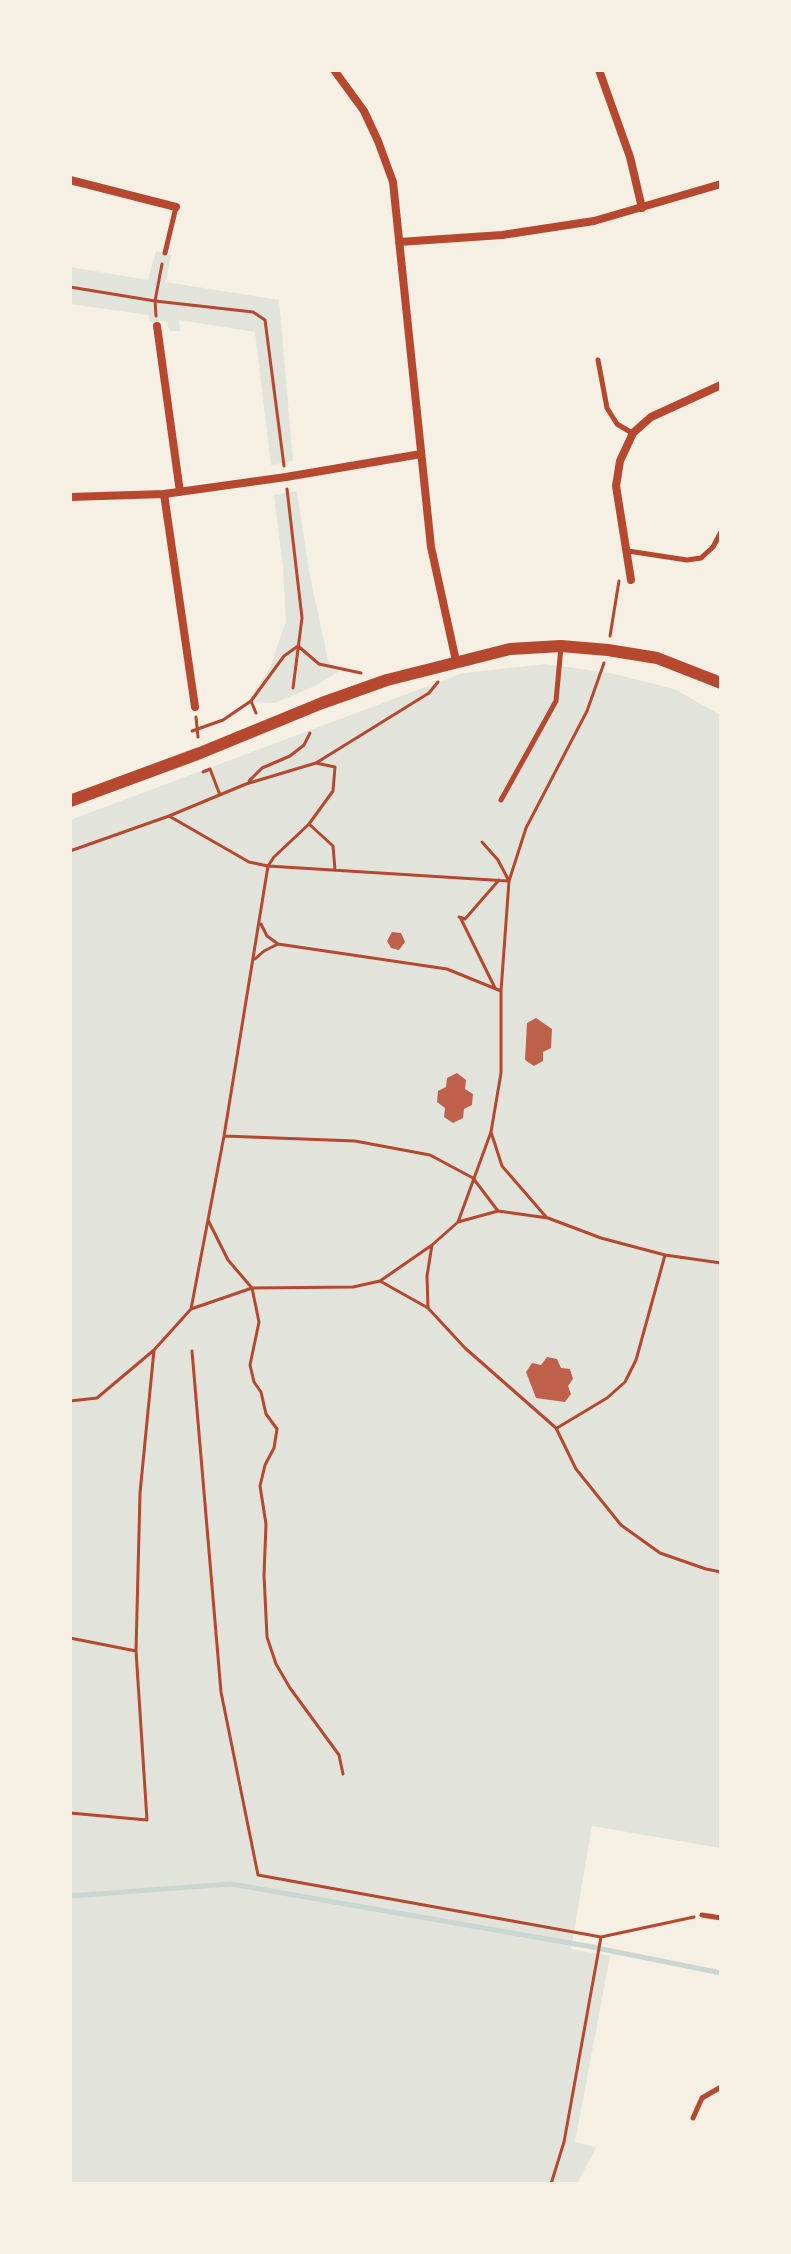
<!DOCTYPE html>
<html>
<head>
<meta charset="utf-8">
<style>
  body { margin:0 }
  #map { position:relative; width:791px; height:2254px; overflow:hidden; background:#f6efe4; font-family:"Exo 2",sans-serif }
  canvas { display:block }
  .frame { position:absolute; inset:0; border:72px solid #f6efe4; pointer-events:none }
</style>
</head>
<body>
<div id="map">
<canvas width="791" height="2254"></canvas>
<div class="frame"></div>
</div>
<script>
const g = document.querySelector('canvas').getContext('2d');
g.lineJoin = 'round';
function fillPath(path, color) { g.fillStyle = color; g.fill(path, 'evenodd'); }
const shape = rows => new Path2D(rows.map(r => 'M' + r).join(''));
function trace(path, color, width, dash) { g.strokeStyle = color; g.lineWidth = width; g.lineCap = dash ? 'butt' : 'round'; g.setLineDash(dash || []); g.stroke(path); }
fillPath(shape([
  [156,251,171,255,166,282,279,300,293,461,271,465,255,332,179,320,180,331,170,331,166,321,150,322,148,315,70,304,70,267,148,280],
  [297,491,309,571,328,660,338,672,317,685,275,703,247,702,270,668,286,621,283,567,274,495],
  [546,664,610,673,674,689,721,715,721,1848,592,1826,571,1949,610,1956,575,2142,596,2147,577,2184,70,2184,70,820,463,673]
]), '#e2e4dc');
trace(shape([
  [70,1896,231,1884,587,1946,721,1973]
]), '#c9d6d2', 5);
fillPath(shape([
  [392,932,401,933,405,942,399,950,391,948,387,941],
  [536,1018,552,1029,551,1048,543,1052,543,1061,534,1066,525,1060,527,1023],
  [457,1073,466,1080,465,1089,473,1094,472,1105,464,1109,463,1118,453,1123,444,1117,445,1108,437,1102,438,1091,446,1087,447,1078],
  [547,1357,557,1359,561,1368,570,1369,573,1379,568,1386,571,1394,565,1402,536,1398,526,1372,532,1363,541,1365]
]), '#bf614a');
trace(shape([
  [70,287,155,301,253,312,265,320,284,466],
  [156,316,155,301,162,264],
  [287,489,302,618,293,688],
  [610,636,619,581],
  [256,713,251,701,284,656,298,646,319,664,361,673],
  [196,717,198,737],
  [192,731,223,720,251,701],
  [203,772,210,769,220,795],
  [249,781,262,768,290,756,304,745,310,733],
  [169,816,249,862,268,866,508,881],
  [309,824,333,846,335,870],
  [482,842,498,860,509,881],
  [70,851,169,816,246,784,316,763,429,693,438,682],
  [459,917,465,919,499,880],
  [461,919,495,988],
  [261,924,267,936,278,944,447,969,501,991],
  [255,959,264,951,278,944],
  [491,1132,502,1166,547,1218],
  [224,1136,355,1141,430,1155,473,1178,498,1211],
  [208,1220,228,1260,252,1288,259,1322,250,1365,254,1382,261,1392,266,1414,277,1429,274,1448,265,1465,260,1486,266,1524,264,1575,267,1637,276,1664,290,1688,339,1755,343,1774],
  [458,1222,498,1211,548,1218,601,1238,665,1255,721,1263],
  [380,1281,432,1245,458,1222,491,1132,501,1073,501,991,509,881,526,828,587,711,604,663],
  [428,1308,427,1276,432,1245],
  [191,1309,224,1136,268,866,274,857,309,824,333,791,335,767,316,763],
  [192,1351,221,1692,258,1875,601,1937,694,1917],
  [70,1401,97,1398,154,1350],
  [557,1428,607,1398,625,1382,636,1360,665,1255],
  [70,1638,136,1651],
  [70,1813,147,1820,136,1651,140,1493,154,1350,191,1309,252,1288,353,1287,380,1281,428,1308,465,1348,556,1428,576,1469,621,1525,660,1553,706,1569,721,1572],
  [551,2184,564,2142,601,1937]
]), '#b5482f', 3);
trace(shape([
  [165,253,176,207],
  [598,360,607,408,617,424,632,433],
  [628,551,687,560,701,558,713,547,721,532],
  [501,800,556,701,561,647],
  [702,1915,721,1918],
  [693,2118,702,2098,721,2087]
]), '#b5482f', 5);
trace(shape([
  [334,70,364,111,378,141,393,182,431,547,456,661],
  [599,70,630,157,642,208],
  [70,180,176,207],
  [399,242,502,235,594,221,721,184],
  [157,326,180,492],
  [164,494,195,707],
  [70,497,164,494,286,477,421,454],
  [631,580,616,486,620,461,633,433,651,417,721,385]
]), '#b5482f', 8);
trace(shape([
  [70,801,200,753,322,703,387,680,510,649,561,646,608,650,657,658,721,683]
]), '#b5482f', 12);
</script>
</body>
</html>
